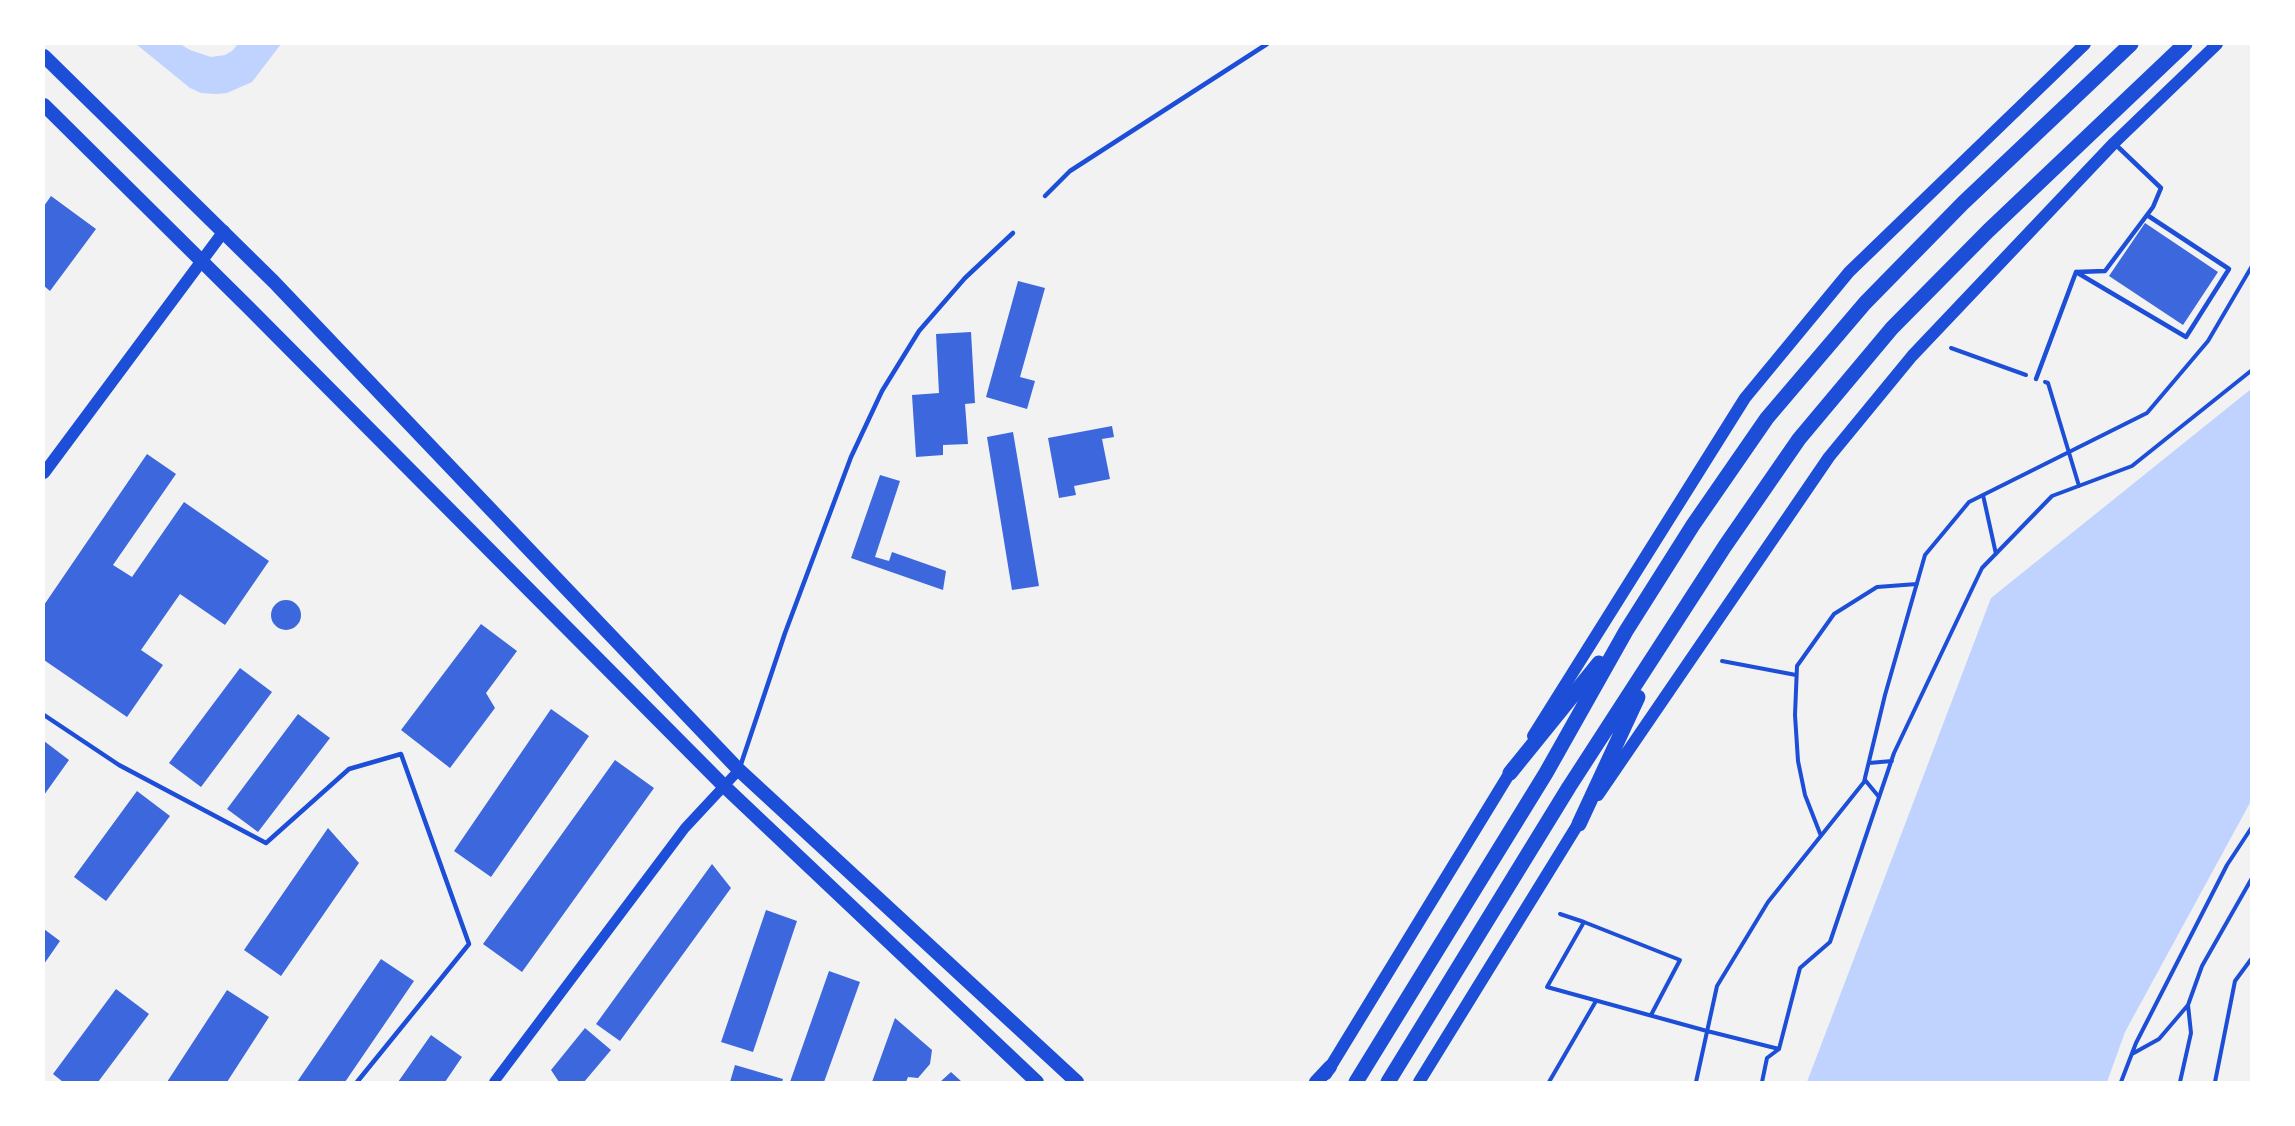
<!DOCTYPE html>
<html>
<head>
<meta charset="utf-8">
<style>
  body { margin:0 }
  #map { position:relative; width:2295px; height:1126px; overflow:hidden; background:#f2f2f2; font-family:Barlow,sans-serif }
  canvas { display:block }
  .frame { position:absolute; inset:0; border:45px solid #fff; pointer-events:none }
</style>
</head>
<body>
<div id="map">
<canvas width="2295" height="1126"></canvas>
<div class="frame"></div>
</div>
<script>
const g = document.querySelector('canvas').getContext('2d');
g.lineJoin = 'round';
function fillPath(path, color) { g.fillStyle = color; g.fill(path, 'evenodd'); }
const shape = rows => new Path2D(rows.map(r => 'M' + r).join(''));
function trace(path, color, width, dash) { g.strokeStyle = color; g.lineWidth = width; g.lineCap = dash ? 'butt' : 'round'; g.setLineDash(dash || []); g.stroke(path); }
fillPath(shape([
  [136,44,180,44,190,50,211,57,225,55,232,51,238,44,281,44,252,82,227,93,216,94,201,93,190,88],
  [2251,389,2251,801,2125,1032,2107,1082,1807,1082,1991,598]
]), '#bfd3fe');
fillPath(shape([
  [51,196,96,229,50,291,44,286,44,206],
  [2145,223,2218,272,2183,325,2109,276],
  [1018,281,1045,288,1020,377,1035,381,1027,409,986,397],
  [971,332,975,403,965,404,968,444,943,445,943,455,916,457,912,395,939,393,936,334],
  [1112,426,1114,437,1102,439,1110,479,1074,486,1076,495,1059,498,1048,438],
  [1013,432,1039,586,1012,590,987,437],
  [147,454,176,474,113,565,132,577,184,502,269,561,225,625,180,594,141,650,163,665,127,717,44,660,44,605],
  [880,475,900,481,875,557,889,561,892,552,946,571,943,590,851,558],
  '271 615a15 15 0 1 1 30 0a15 15 0 1 1-30 0Z',
  [481,624,517,651,486,693,495,708,450,768,401,730],
  [240,668,272,692,201,787,169,763],
  [551,709,589,736,491,877,454,851],
  [298,714,330,738,258,832,227,809],
  [44,741,69,760,44,795],
  [615,760,654,788,522,972,483,944],
  [137,791,170,816,106,901,74,877],
  [328,828,359,863,281,976,244,950],
  [712,864,731,888,620,1041,596,1024],
  [766,910,797,921,753,1052,721,1042],
  [44,929,60,941,44,964],
  [381,959,414,981,345,1082,297,1082],
  [829,971,860,982,824,1082,790,1082],
  [116,989,149,1014,98,1082,63,1082,53,1074],
  [227,990,269,1017,227,1082,167,1082],
  [895,1018,932,1050,930,1064,918,1078,908,1077,906,1082,872,1082],
  [585,1028,611,1050,584,1082,559,1082,551,1070],
  [431,1035,462,1057,445,1082,398,1082],
  [735,1065,783,1079,782,1082,730,1082],
  [951,1072,962,1082,940,1082]
]), '#3d67dc');
trace(shape([
  [1951,348,2026,375],
  [2045,382,2048,383,2079,486],
  [1983,495,1996,554],
  [1722,661,1796,675],
  [1869,763,1892,761],
  [1865,780,1879,797],
  [1821,836,1805,795,1798,761,1795,715,1797,666,1834,614,1877,587,1917,584],
  [1560,914,1584,922],
  [1651,1015,1680,960,1584,922,1547,987,1707,1031,1779,1049],
  [2132,1054,2159,1039,2188,1005,2202,966,2252,878],
  [1549,1082,1596,1001],
  [1696,1082,1717,986,1768,902,1864,782,1885,695,1925,555,1969,502,2147,413,2208,341,2252,266],
  [1762,1082,1767,1058,1779,1049,1800,968,1830,942,1894,753,1982,568,2052,496,2132,466,2252,370],
  [2121,1082,2136,1043,2227,865,2252,827],
  [2180,1082,2191,1033,2188,1005],
  [2215,1082,2235,981,2252,958]
]), '#1d4ed8', 4);
trace(shape([
  [1045,196,1070,171,1267,44],
  [2076,272,2186,337,2229,269,2147,215],
  [2036,379,2076,272,2105,271,2153,207,2161,188,2116,145],
  [44,715,119,765,266,843,349,769,401,754,469,944,357,1082],
  [740,767,785,633,851,457,882,391,919,331,965,278,1013,233]
]), '#1d4ed8', 4.5);
trace(shape([
  [494,1082,685,828,739,770]
]), '#1d4ed8', 10);
trace(shape([
  [44,473,224,231],
  [1533,736,1745,398,1849,272,2085,44],
  [1598,795,1829,457,1912,356,2114,143,2217,44],
  [1326,1074,1514,766],
  [1419,1082,1583,816]
]), '#1d4ed8', 12);
trace(shape([
  [44,56,274,282,739,770,1077,1082],
  [44,105,249,308,724,786,1037,1082],
  [1316,1082,1330,1067]
]), '#1d4ed8', 14);
trace(shape([
  [1510,773,1599,663],
  [1579,824,1638,697],
  [1356,1082,1546,773,1626,631,1693,525,1767,418,1865,303,1963,203,2131,44],
  [1388,1082,1569,787,1725,546,1799,439,1892,328,1988,231,2185,44]
]), '#1d4ed8', 15);
</script>
</body>
</html>
